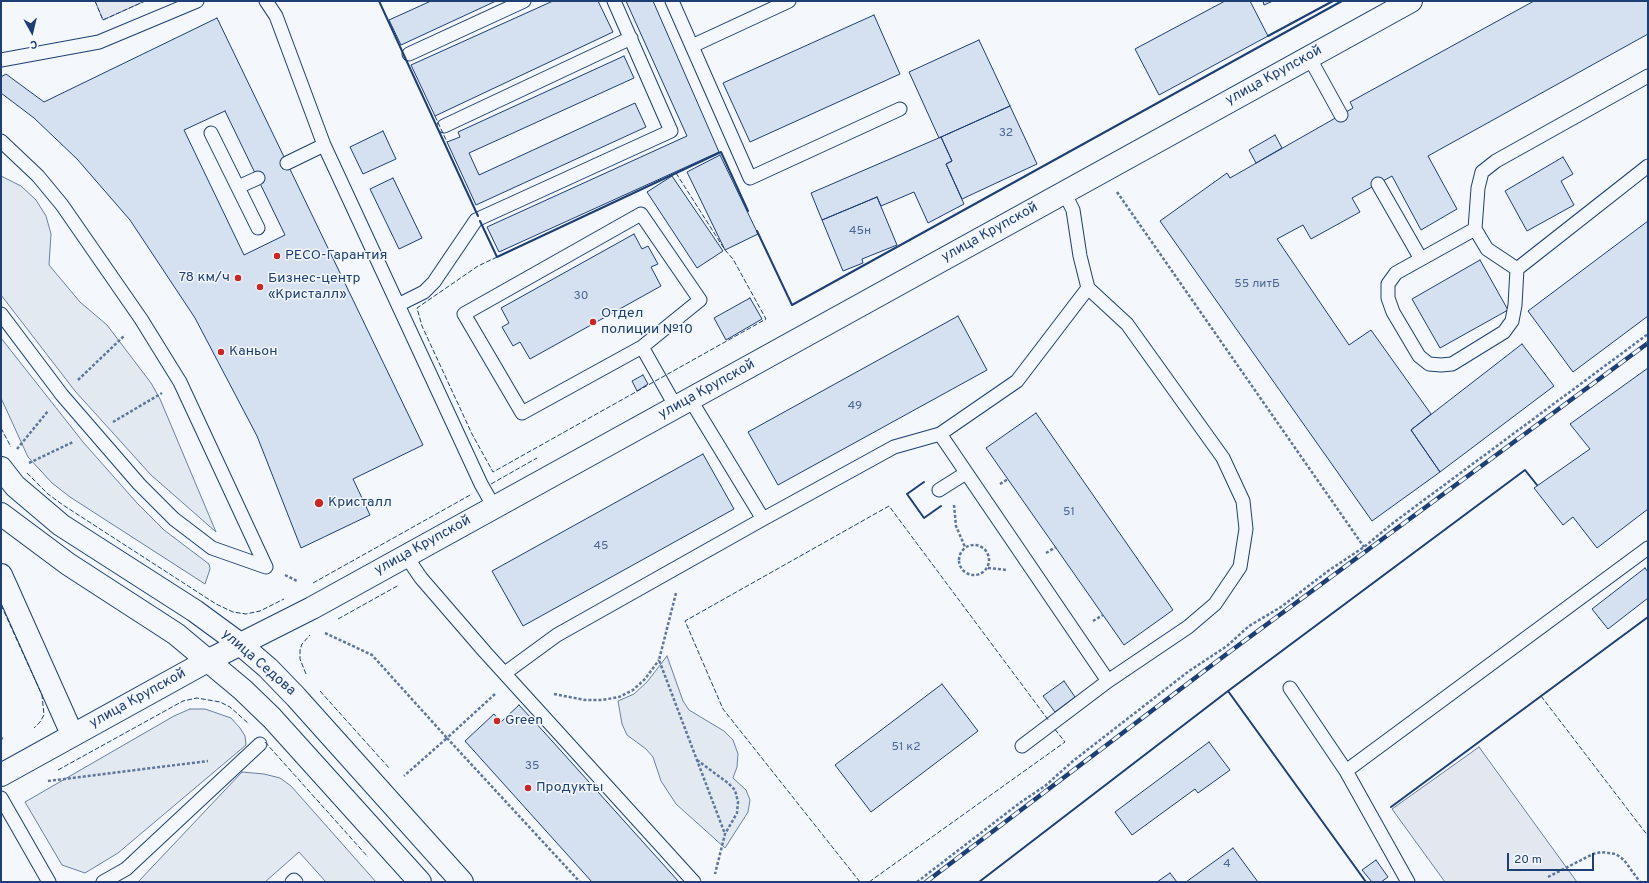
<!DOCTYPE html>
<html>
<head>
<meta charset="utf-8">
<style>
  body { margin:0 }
  #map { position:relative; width:1649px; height:883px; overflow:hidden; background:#f4f7fb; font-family:Overpass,sans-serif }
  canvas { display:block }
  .frame { position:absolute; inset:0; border:2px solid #1d3f73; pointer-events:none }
  .north { position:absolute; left:12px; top:12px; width:40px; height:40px; -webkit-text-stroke:3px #f4f7fb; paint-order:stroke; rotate:172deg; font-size:11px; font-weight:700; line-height:16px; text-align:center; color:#1d3f73 }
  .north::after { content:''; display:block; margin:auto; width:14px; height:18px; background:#1d3f73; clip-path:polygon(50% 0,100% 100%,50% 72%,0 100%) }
  .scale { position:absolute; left:1507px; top:853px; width:87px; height:18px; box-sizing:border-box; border:2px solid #1d3f73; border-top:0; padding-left:5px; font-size:12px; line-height:14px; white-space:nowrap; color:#1d3f73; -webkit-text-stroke:3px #f4f7fb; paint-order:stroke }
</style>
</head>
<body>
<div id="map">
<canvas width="1649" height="883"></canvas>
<div class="frame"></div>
<div class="north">С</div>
<div class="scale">20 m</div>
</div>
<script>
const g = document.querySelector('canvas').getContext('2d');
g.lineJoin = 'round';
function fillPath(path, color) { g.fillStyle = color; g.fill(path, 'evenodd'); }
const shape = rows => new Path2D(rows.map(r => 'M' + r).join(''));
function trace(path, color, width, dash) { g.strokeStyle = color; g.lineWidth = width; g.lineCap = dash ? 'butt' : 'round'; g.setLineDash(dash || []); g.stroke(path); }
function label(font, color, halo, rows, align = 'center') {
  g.font = font + ' Overpass,sans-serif'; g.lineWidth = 3; g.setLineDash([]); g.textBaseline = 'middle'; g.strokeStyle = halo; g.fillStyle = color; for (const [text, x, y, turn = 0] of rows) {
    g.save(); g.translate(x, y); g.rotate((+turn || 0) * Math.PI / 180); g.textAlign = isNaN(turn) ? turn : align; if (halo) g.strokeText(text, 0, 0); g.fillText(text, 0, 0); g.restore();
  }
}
const green = shape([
  [1,176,21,186,36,200,46,216,51,234,49,265,80,302,107,325,151,383,160,399,216,532,151,475,75,391,1,295,1,176],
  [1,338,83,442,137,503,164,530,209,564,210,569,205,584,70,497,52,483,28,457,1,398,1,338],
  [667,656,683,701,689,710,724,731,733,740,738,754,737,767,733,778,746,790,750,800,748,812,725,848,676,804,661,781,653,757,646,749,627,735,622,724,618,701,634,694,647,682,667,656],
  [190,709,205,709,231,718,240,728,245,736,246,745,118,853,85,873,62,865,25,802,174,716,190,709],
  [242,772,264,774,280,778,291,786,376,882,326,882,299,852,265,882,138,882,242,772]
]);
fillPath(green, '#e3e9f0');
trace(green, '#687fa3', 1);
const parking = shape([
  [95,1,145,1,103,20,95,1],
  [1479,747,1577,882,1445,882,1392,809,1479,747]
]);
fillPath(parking, '#e3e8f0');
trace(parking, '#687fa3', 1);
const building = shape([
  [431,1,496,1,401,45,389,20,431,1],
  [553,1,598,1,613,32,435,116,411,65,553,1],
  [626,1,653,1,719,152,499,252,487,227,687,136,626,1],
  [1225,1,1250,1,1268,36,1159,95,1135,49,1225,1],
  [1263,1,1273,1,1264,5,1263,1],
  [1534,1,1648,1,1648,34,1428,156,1457,209,1421,230,1392,176,1352,198,1360,212,1311,239,1303,225,1277,239,1349,345,1371,330,1431,414,1411,430,1440,472,1372,521,1160,221,1227,173,1230,178,1353,108,1350,102,1534,1],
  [874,15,900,74,750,142,723,83,874,15],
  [217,18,423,445,353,479,370,515,301,548,257,436,195,318,130,220,77,159,34,118,1,93,1,77,6,74,44,102,217,18],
  [225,111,285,235,244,255,184,130,225,111],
  [979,40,1010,106,939,138,909,72,979,40],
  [624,56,634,78,469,153,479,175,635,103,646,127,476,205,447,142,460,137,458,132,624,56],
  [1010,106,1037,164,962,199,946,164,952,161,941,137,1010,106],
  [383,131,396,159,363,174,350,147,383,131],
  [1275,135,1282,148,1256,163,1249,150,1275,135],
  [941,137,952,161,946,164,964,204,928,223,914,192,881,206,877,197,822,220,811,193,941,137],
  [720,155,758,234,725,250,687,172,720,155],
  [1563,157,1573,174,1561,181,1574,205,1527,231,1505,191,1563,157],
  [672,176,723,251,697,268,647,192,672,176],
  [393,178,422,238,399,249,370,189,393,178],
  [877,197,897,245,862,259,863,263,843,271,822,220,877,197],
  [1648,221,1648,316,1573,372,1528,311,1648,221],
  [634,234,642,249,648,246,658,264,651,267,661,286,530,359,520,342,513,346,502,327,509,323,501,308,634,234],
  [1480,260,1508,310,1440,348,1412,299,1480,260],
  [750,298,762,319,726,340,714,318,750,298],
  [958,316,987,370,778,485,748,432,958,316],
  [1522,344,1554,386,1440,472,1411,430,1522,344],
  [1648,368,1648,509,1597,548,1573,517,1563,525,1534,488,1590,449,1570,424,1648,368],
  [643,375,648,384,637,391,632,381,643,375],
  [1036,413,1173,610,1124,645,986,448,1036,413],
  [703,454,734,509,523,626,492,571,703,454],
  [1645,568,1648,572,1648,598,1608,629,1592,609,1645,568],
  [1064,681,1075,697,1055,712,1043,696,1064,681],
  [942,684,978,731,871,812,835,765,942,684],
  [519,705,544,732,679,882,592,882,465,741,494,714,501,722,519,705],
  [1209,742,1230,770,1198,793,1195,789,1132,835,1115,812,1209,742],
  [1233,848,1258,882,1186,882,1233,848],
  [1376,860,1388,877,1381,882,1372,882,1362,870,1376,860],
  [1170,873,1177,882,1157,882,1170,873]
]);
fillPath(building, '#d5e0f0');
trace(building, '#1d3f73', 1);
const lane = shape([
  [266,1,276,16,324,145,481,484,494,507],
  [672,1,750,178,900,109],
  [692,46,789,1],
  [409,54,524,1],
  [1309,57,1341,115],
  [1,60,99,42,197,1],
  [1648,76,1496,161,1482,172,1478,188,1475,229,1396,273,1388,284,1388,298,1393,312,1419,356,1429,364,1441,365,1452,364,1504,332,1512,321,1515,305,1517,269,1648,166],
  [444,126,631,38],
  [211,133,258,228],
  [1,141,38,176,62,205,141,319,180,382,266,567,212,548,174,519,139,484,62,395,1,314],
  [287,163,324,145],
  [1378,184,1421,259],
  [238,187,258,178],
  [1475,229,1487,249,1517,269],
  [398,305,424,292,434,282,476,220,671,131,614,1],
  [642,347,700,300,641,214,464,314,522,413,642,347,676,407],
  [690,399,763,519],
  [940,434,1108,681],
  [939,490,966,473],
  [406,556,421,578,485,652,694,882],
  [505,673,557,635,763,519,894,447,940,434,1017,381,1088,288],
  [1290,688,1346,771,1408,882],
  [1022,746,1108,681,1188,627,1215,604,1240,567,1246,529,1243,501,1223,458,1127,324,1088,288,1080,256,1073,210,1064,192],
  [1346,771,1648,548],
  [1,798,49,882],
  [103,882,126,869,260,744],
  [292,882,294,880,296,882]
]);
const street = shape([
  [1,575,72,734],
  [1,775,209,660,312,608,1411,1]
]);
const secondary = shape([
  [1,468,15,486,61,525,195,611,240,644,268,668,296,697,462,882],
  [1,514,68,564,176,634,243,690,272,718,420,882]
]);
trace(lane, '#1d3f73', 15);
trace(street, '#1d3f73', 24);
trace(secondary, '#1d3f73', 24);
trace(shape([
  [1117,192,1364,547],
  [78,380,125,335],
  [113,422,162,393],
  [17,449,48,411],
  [29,463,73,442],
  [1000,484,1008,479],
  [954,505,956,526,965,547],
  '959 560a15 15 0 1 1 30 0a15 15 0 1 1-30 0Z',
  [1046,553,1056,547],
  [988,568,1007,570],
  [285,575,297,581],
  [676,593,659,660,725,834],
  [1093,621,1103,615],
  [325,633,372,655,447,738,404,776],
  [495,694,447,738,580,882],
  [554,694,585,700,602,700,619,697,633,690,645,679,659,660],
  [1,737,3,741],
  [697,760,728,783,735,790,738,802,737,813,725,834,715,874],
  [48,781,208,761],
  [1548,877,1593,854,1601,852,1616,854,1624,860,1640,882],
  [917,882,1021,802,1045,786,1073,761,1189,671,1227,646,1249,626,1281,607,1328,571,1364,547,1393,523,1648,334]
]), '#5e769c', 2.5, [3, 2]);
trace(lane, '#f4f7fb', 13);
trace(street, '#f4f7fb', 22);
trace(secondary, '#f4f7fb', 22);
const rail = shape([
  [926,882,1228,653,1648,343]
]);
trace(rail, '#1d3f73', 4.5);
trace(rail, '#f4f7fb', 3, [9]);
trace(shape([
  [95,1,103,20,145,1],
  [435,116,447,142],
  [676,173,725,250,733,259,766,319,493,472,472,434,422,326,417,308,478,266,676,173],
  [1,428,11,447],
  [27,473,48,494,63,505,216,604,233,612,246,614,260,611,284,599],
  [491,484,537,458],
  [313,583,472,494],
  [1,605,42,695,44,715,40,722,34,728],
  [338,619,399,585],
  [306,674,300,659,300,650,302,644,310,635],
  [320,691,390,769],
  [1541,696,1648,836],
  [265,742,368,857],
  [58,770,183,701,197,698,220,702,230,707,249,724],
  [860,882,723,709,685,621,889,506,1049,721],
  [869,882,1065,742,1054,728]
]), '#1d3f73', 1, [5, 2]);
trace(shape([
  [379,1,478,216],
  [1268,36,1333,1],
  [480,221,497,257,721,152,748,211],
  [757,231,792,305,1342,1],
  [924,482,907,494,924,518,941,506],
  [1228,691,1366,882],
  [1391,807,1648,617],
  [979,882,1228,691,1525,470,1537,485]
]), '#1d3f73', 2);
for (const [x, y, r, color] of [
  [277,256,4,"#c62828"],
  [238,278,4,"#c62828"],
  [260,287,4,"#c62828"],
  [593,322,4,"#c62828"],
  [221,352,4,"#c62828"],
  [319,503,5,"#c62828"],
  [497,721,4,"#c62828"],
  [528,788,4,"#c62828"]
]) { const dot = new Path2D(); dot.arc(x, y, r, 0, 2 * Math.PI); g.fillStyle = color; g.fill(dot); trace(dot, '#f4f7fb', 1.5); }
label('12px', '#4b6792', null, [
  ["32",1006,134],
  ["45н",860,232],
  ["55 литБ",1257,285],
  ["30",581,297],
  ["49",855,407],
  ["51",1069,513],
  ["45",601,547],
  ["51 к2",906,748],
  ["35",532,767],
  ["4",1227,865]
]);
label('14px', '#1d3f73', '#f4f7fb', [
  ["улица Крупской",1274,76,-29],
  ["улица Крупской",990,233,-29],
  ["улица Крупской",707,390,-29],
  ["улица Крупской",423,546,-29],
  ["улица Седова",258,663,41],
  ["улица Крупской",138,699,-29]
]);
label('14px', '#1d3f73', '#f4f7fb', [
  ["РЕСО-Гарантия",285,256],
  ["78 км/ч",230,278,"right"],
  ["Бизнес-центр",268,279],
  ["«Кристалл»",268,295],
  ["Отдел",601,314],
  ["полиции №10",601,330],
  ["Каньон",229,352],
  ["Кристалл",328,503],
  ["Green",505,721],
  ["Продукты",536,788]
], 'left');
</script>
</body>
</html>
